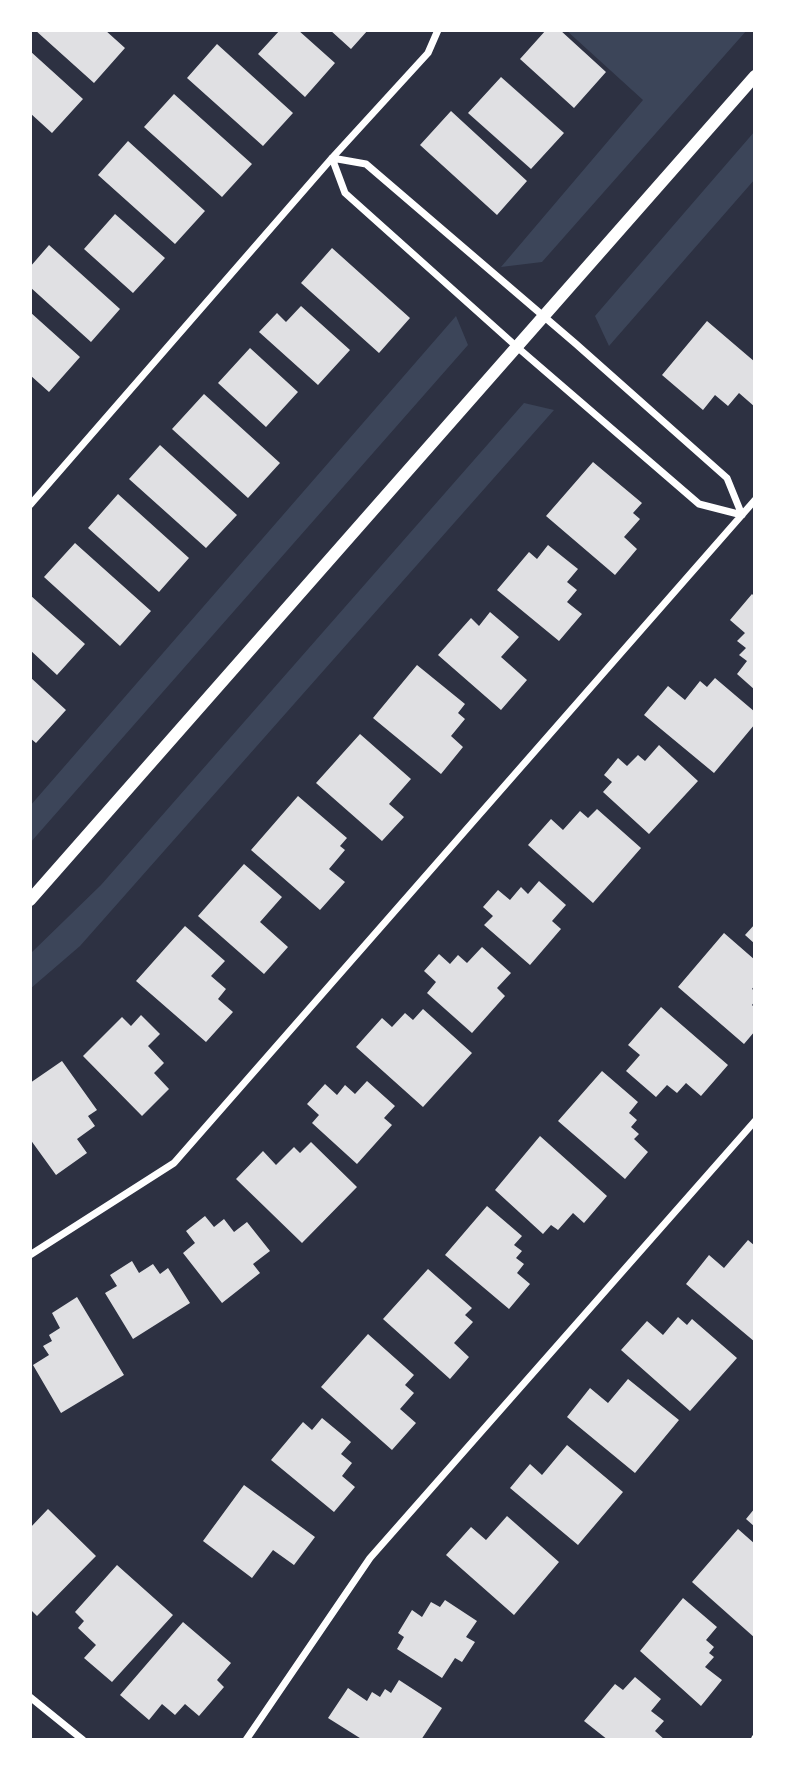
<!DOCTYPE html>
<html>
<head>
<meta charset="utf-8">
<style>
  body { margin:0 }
  #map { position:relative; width:785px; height:1770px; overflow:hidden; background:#2d3142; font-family:"Crimson Pro",serif }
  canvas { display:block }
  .frame { position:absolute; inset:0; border:32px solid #fff; pointer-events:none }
</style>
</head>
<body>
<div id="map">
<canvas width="785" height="1770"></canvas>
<div class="frame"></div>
</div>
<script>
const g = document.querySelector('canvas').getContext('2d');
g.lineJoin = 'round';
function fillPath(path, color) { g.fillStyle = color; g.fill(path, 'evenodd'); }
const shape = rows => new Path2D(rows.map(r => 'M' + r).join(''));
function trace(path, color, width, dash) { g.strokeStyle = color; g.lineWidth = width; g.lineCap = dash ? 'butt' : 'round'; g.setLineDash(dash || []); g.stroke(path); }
fillPath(shape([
  [566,30,747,30,542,262,501,267,643,100],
  [755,131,755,179,609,346,595,316],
  [456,316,468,345,30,843,30,806],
  [524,403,554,410,80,946,30,989,30,954,101,885]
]), '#3c4559');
fillPath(shape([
  [35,30,105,30,125,48,94,83],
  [280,30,298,30,335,63,305,97,258,54],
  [330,30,368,30,351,49],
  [546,30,560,30,606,72,574,108,520,59],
  [217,44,293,113,263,146,187,78],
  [30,51,83,99,52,133,30,113],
  [501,77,564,133,531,169,468,113],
  [174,94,252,164,222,197,144,127],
  [451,111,527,181,497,215,420,145],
  [128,141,205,211,175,244,98,175],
  [115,214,165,258,133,293,84,249],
  [49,245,120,309,91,342,30,287,30,267],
  [332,248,410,318,379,353,301,283],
  [301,306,350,350,318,385,259,332,277,313,286,322],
  [30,312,80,357,49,392,30,375],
  [707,321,755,362,755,407,739,393,728,406,715,395,703,410,662,375],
  [250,348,298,392,266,427,218,383],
  [204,394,280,463,248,498,172,429],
  [160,445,237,515,206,548,129,479],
  [593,462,642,503,633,513,640,519,624,537,637,549,615,575,546,516],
  [118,494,189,558,159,592,88,528],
  [75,543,151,611,120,646,44,577],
  [548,545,578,569,567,582,577,590,567,602,582,614,559,641,497,590,529,552,537,559],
  [752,594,755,597,755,690,737,674,747,661,739,655,746,648,737,641,745,633,730,620],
  [30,595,85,644,57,675,30,650],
  [490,612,519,637,501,657,527,680,501,710,438,655,471,618,479,626],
  [417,665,465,704,458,713,465,719,451,736,463,747,441,774,373,718],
  [30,677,66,710,36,743,30,738],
  [715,678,755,712,755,724,714,773,644,715,668,686,685,700,700,681,707,687],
  [360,734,411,779,389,804,404,817,382,841,316,783],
  [659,745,698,781,649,834,603,792,612,782,604,775,618,758,627,766,638,755,645,761],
  [298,796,347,838,340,846,345,850,329,869,345,882,320,910,251,850],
  [597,809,641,848,593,903,528,845,551,819,563,830,580,811,588,818],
  [244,864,282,897,260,922,288,947,264,974,198,916],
  [539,881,566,905,552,921,561,929,530,965,484,925,493,916,483,907,498,890,510,900,521,887,528,894],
  [755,924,755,944,745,935],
  [185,926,225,961,211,976,226,989,218,999,233,1012,206,1042,136,981],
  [724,933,755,960,755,985,752,989,755,991,755,1001,752,1005,755,1008,755,1031,744,1044,678,987],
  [482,947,511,973,497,988,505,996,472,1033,427,993,436,982,424,971,439,954,450,964,458,955,467,963],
  [661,1007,728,1065,701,1096,686,1083,677,1093,667,1085,656,1097,626,1071,640,1055,628,1045],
  [423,1009,472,1053,423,1107,356,1047,382,1018,392,1027,405,1013,413,1020],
  [141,1015,160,1034,148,1046,164,1063,154,1073,169,1089,142,1116,83,1056,122,1017,131,1026],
  [62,1061,97,1110,88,1116,95,1126,77,1139,87,1153,56,1175,30,1139,30,1083],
  [602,1071,638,1102,629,1113,637,1120,631,1127,639,1134,634,1139,648,1152,625,1179,558,1121],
  [367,1081,395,1106,384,1118,392,1125,357,1164,312,1123,319,1115,307,1104,325,1084,337,1095,345,1085,355,1094],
  [540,1136,607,1196,584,1223,573,1213,558,1230,551,1225,543,1234,495,1190],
  [311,1142,357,1187,302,1243,236,1179,263,1151,276,1165,294,1147,300,1153],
  [487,1206,522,1236,514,1245,522,1251,516,1258,524,1264,517,1273,530,1284,509,1309,445,1255],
  [205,1216,214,1227,224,1219,234,1232,247,1222,270,1251,253,1264,260,1273,222,1303,183,1253,195,1243,186,1231],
  [748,1240,755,1246,755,1342,686,1284,709,1255,724,1268],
  [132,1261,139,1273,153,1264,160,1274,168,1268,190,1303,133,1339,105,1293,117,1286,110,1275],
  [428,1269,472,1308,465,1315,473,1322,454,1343,469,1357,450,1379,383,1319],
  [77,1297,124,1375,61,1413,33,1365,49,1355,43,1346,52,1341,49,1335,60,1328,52,1313],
  [678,1317,687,1325,692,1319,737,1358,690,1411,621,1350,647,1321,663,1335],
  [368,1334,414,1375,405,1385,414,1393,400,1409,416,1423,392,1450,321,1387],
  [628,1379,679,1420,635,1473,567,1417,590,1388,608,1403],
  [322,1418,351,1442,341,1454,352,1463,342,1476,355,1487,334,1512,271,1460,303,1422,312,1430],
  [567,1445,623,1492,578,1545,510,1488,530,1464,542,1475],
  [244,1485,315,1537,294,1565,273,1550,252,1578,203,1541],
  [755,1508,755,1527,746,1519],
  [48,1509,96,1556,37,1616,30,1609,30,1528],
  [507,1516,559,1562,514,1615,446,1555,471,1527,486,1540],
  [738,1529,755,1544,755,1638,692,1582],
  [117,1565,173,1615,112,1682,84,1658,96,1645,78,1628,84,1621,75,1612],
  [683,1598,717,1627,706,1640,714,1647,709,1653,714,1657,705,1667,722,1680,701,1706,640,1651],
  [445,1600,477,1621,466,1637,475,1642,462,1662,455,1658,442,1678,397,1649,404,1637,398,1633,412,1610,422,1617,431,1602,440,1607],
  [183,1622,231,1663,217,1680,224,1687,199,1716,185,1704,175,1715,162,1704,149,1720,120,1695],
  [635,1677,661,1699,651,1711,664,1721,655,1731,665,1740,608,1740,584,1721,615,1684,623,1690],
  [399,1680,442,1708,421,1740,363,1740,328,1718,348,1688,367,1701,372,1692,380,1697,385,1689,391,1693]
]), '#e0e0e3');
trace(shape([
  [332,158,345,193,517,347,699,504,742,515],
  [332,158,366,164,576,344,727,478,742,515],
  [30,505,332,158,428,53,438,30],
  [30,1255,174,1163,755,500],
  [30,1697,83,1740],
  [246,1740,370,1558,755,1121],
  [754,1740,755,1738]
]), '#fff', 7);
trace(shape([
  [30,900,755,76]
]), '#fff', 12);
</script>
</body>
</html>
